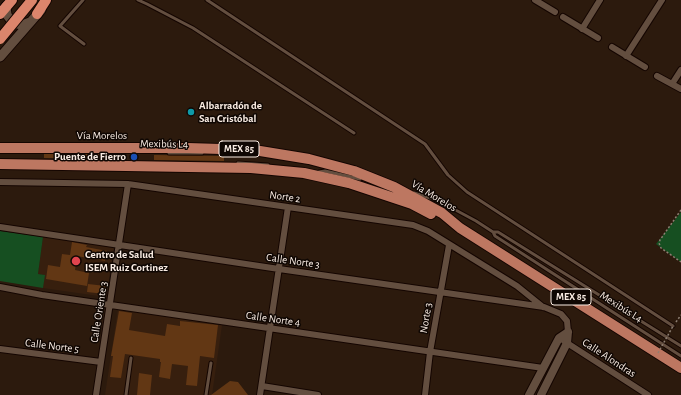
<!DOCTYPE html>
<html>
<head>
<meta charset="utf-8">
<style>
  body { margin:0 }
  canvas { display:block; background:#2c1a0d }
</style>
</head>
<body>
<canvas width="681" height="395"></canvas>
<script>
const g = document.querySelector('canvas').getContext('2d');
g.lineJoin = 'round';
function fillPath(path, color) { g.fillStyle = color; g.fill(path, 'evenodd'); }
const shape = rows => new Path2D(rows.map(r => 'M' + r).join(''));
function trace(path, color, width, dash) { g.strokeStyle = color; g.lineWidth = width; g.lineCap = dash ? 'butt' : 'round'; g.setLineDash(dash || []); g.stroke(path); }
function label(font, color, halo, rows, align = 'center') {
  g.font = font + ' "Alegreya Sans",sans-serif'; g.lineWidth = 3; g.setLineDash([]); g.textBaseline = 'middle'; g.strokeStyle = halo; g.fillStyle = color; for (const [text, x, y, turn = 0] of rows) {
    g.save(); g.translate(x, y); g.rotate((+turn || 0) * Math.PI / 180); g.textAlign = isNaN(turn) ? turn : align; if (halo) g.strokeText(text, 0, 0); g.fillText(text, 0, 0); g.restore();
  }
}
fillPath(shape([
  [43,237,114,247,106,297,43,288,44,275,38,274],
  [118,309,222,325,212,395,105,395]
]), '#371f0e');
fillPath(shape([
  [681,212,681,262,656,244],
  [0,231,43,237,38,274,45,275,43,288,0,281]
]), '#164f21');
fillPath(shape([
  [44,154,114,154,114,159,44,158],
  [154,155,224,156,224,161,154,160],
  [72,242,87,245,86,247,107,251,105,261,77,256,75,270,89,273,87,286,46,279,48,265,60,267,62,254,70,255],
  [88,284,106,286,105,294,87,292],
  [119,311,132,313,129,330,165,336,167,324,180,326,180,321,218,325,214,358,200,356,197,386,186,385,188,366,172,364,170,379,159,377,161,362,160,362,160,359,125,354,121,378,110,377,113,356,111,356],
  [139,373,152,375,150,395,137,395],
  [230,381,238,382,248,395,211,395]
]), '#623714');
const service = shape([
  [83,0,60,26,84,44],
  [138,0,147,4,193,28,354,133],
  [207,0,425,144,448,175,467,192,673,326],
  [169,153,202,153],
  [238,163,268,165],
  [319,172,325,171,360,179],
  [414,193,437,200,476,221,493,232,495,236,681,356],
  [493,232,498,232,681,346],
  [126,395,131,358],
  [206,395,211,363]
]);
const minor = shape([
  [535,0,555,12],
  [563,17,598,38],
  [582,29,600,0],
  [612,47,645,67],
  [626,56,662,0],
  [657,76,681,89],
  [672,84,681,70],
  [0,182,128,184,413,225,428,231,517,286,543,307],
  [0,227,279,269,544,307,561,314,567,321,568,332],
  [0,287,42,295,543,368],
  [564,341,648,395],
  [0,349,101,362],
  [262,386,318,395],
  [96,395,128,184],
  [260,395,288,207],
  [425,395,430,352,449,245]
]);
const tertiary = shape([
  [529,395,559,338,568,332],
  [541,395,567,343,568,332]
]);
const secondary = shape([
  [6,6,7,15,13,23,22,25,30,22],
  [0,57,41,10]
]);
const primary = shape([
  [0,148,188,148,254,150,309,159,354,171,394,187,442,213,460,228,681,368],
  [0,164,251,168,304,173,349,183,412,204,431,214]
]);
const trunk = shape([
  [0,14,12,0],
  [37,14,46,0]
]);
trace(service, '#140500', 5);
trace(minor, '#140500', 8);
trace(tertiary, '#140500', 10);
trace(secondary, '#140500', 11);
trace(primary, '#140500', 12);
trace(trunk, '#140500', 12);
trace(shape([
  [681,210,660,240,659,243,661,248,681,262],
  [676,322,681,315]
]), '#8e7f73', 1.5, [2, 2]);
trace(service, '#634e3f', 3);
trace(minor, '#634e3f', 6);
trace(tertiary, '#634e3f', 8);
trace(secondary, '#634e3f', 9);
trace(primary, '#bd7761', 10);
trace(trunk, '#db856c', 10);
const trunkBridge = shape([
  [0,39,32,0]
]);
trace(trunkBridge, '#140500', 12, []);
trace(shape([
  [658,353,673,326]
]), '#8e7f73', 1.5, [2, 2]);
trace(trunkBridge, '#db856c', 10);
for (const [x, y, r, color] of [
  [191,112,4,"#0f9aa8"],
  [134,157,4,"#1a4fb4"],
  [76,261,5,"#e0444e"]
]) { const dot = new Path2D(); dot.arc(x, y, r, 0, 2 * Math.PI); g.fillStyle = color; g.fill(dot); trace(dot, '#0f0703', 1.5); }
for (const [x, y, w] of [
  [239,149,40],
  [571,297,40]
]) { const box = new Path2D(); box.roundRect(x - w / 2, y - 8, w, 16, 3); g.fillStyle = '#0f0703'; g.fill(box); trace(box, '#f9ece3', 1); }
label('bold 10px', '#f9ece3', null, [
  ["MEX 85",239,149],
  ["MEX 85",571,297]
]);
label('bold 11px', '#f9ece3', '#0f0703', [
  ["Albarradón de",199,106],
  ["San Cristóbal",199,119],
  ["Puente de Fierro",126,157,"right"],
  ["Centro de Salud",85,255],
  ["ISEM Ruiz Cortinez",85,268]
], 'left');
label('11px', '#f9ece3', '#0f0703', [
  ["Vía Morelos",102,136],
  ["Mexibús L4",164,144,1],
  ["Vía Morelos",434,196,31],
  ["Norte 2",285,197,8],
  ["Calle Norte 3",293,261,8],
  ["Mexibús L4",621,307,32],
  ["Calle Oriente 3",99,312,-81],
  ["Norte 3",426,318,-81],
  ["Calle Norte 4",273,319,8],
  ["Calle Norte 5",52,346,7],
  ["Calle Alondras",609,358,33]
]);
</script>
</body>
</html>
